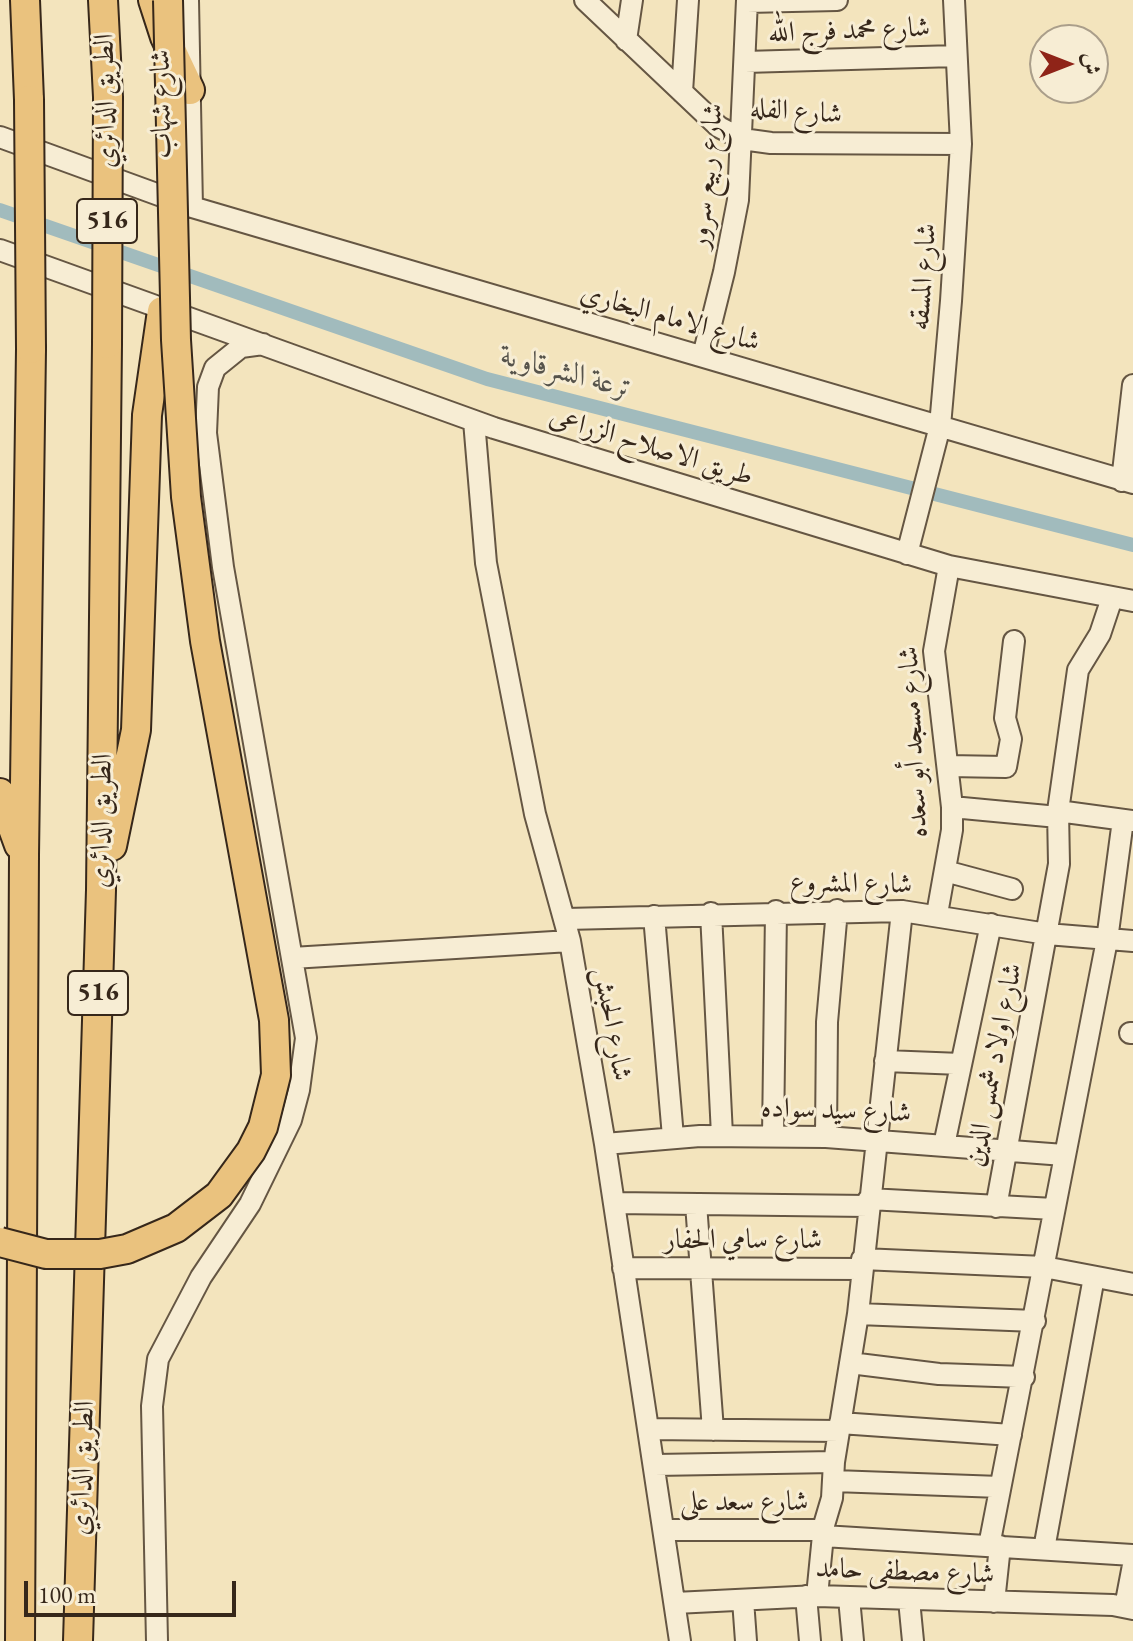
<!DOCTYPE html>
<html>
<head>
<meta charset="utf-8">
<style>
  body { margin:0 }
  #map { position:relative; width:1133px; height:1641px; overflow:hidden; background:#f3e4bd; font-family:"EB Garamond",Amiri,serif }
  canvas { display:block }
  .north { position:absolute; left:1029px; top:24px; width:80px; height:80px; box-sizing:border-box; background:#f7edd4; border:2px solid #aa9e8a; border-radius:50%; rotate:90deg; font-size:22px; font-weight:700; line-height:32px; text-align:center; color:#36271a }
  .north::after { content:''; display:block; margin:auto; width:28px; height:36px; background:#8f2418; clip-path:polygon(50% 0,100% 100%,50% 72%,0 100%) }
  .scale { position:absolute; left:24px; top:1581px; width:212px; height:36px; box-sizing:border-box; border:4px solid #36271a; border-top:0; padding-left:10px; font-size:24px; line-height:28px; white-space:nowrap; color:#36271a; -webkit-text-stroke:6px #f7edd4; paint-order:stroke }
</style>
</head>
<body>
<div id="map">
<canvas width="1133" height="1641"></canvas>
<div class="north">ش</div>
<div class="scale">100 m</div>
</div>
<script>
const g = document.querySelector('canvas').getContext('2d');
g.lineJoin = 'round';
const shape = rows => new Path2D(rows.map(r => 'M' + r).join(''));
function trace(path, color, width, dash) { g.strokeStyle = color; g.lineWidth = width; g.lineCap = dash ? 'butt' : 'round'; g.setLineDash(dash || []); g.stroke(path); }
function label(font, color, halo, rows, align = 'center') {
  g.font = font + ' "EB Garamond",Amiri,serif'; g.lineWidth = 6; g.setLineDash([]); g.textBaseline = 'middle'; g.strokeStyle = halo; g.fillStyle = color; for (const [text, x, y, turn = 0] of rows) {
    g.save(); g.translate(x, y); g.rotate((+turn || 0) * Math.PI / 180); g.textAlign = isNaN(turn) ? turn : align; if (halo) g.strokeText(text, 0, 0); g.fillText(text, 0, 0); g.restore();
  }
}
trace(shape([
  [0,210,487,379,1133,545]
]), '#a1bbbd', 14);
const minor = shape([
  [188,0,192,207],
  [585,0,719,127,742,139,771,143,961,144],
  [747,2,837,0],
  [626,40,632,0],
  [745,62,956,56],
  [682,92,688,0],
  [0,137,192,207,1133,483],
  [0,250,494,428,949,566,1133,601],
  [703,356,724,272,738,200,747,0],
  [474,421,486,563,535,814,570,941,605,1144,680,1641],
  [1122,481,1133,385],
  [907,554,940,426,951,301,961,144,954,0],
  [948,766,1006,767,1011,739,1005,718,1014,641],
  [952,807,1058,817],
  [1058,811,1133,821],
  [945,871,1012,889],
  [711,913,722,1135],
  [937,914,952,830,952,807,934,651,949,566],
  [654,916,673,1137],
  [566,919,902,911,1047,934,1133,941],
  [292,958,570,941],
  [1130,1033,1133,1033],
  [885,1061,961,1064],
  [773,1136,776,911],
  [826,1137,827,1022,837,910],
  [605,1144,700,1136,826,1137,1064,1155],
  [944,1145,991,924],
  [869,1199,1054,1209],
  [614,1203,868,1206],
  [696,1204,713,1430],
  [996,1207,1059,864,1058,811,1078,670,1100,634,1112,598],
  [862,1259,1044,1267,1133,1284],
  [623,1268,862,1269],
  [858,1314,1035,1321],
  [850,1363,939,1374,1024,1377],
  [840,1423,1011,1435],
  [649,1429,839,1431],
  [655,1465,834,1462],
  [834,1481,1000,1487],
  [664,1530,823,1530],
  [823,1536,1133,1555],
  [989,1546,1107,940,1123,820],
  [1044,1549,1094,1277],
  [806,1596,810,1641],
  [817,1596,824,1525,832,1498,834,1462,858,1314,902,911],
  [849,1598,853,1641],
  [743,1600,746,1641],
  [909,1600,913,1641],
  [994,1602,1000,1546],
  [675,1603,817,1596,1113,1605,1133,1609],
  [1125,1607,1133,1565],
  [157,1641,152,1406,158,1359,201,1277,250,1204,291,1120,299,1090,306,1038,223,567,206,433,208,387,215,368,241,347,263,344]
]);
const highway = shape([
  [25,0,29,100],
  [103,0,108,97],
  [153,0,165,37,190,90],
  [0,793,19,845],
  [112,846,136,730,147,415,162,311],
  [20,1641,24,855,31,349],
  [78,1641,101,890,107,344]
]);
trace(minor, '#655643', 24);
trace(highway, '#36271a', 32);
trace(minor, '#f7edd4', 20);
trace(highway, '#eac27e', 28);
const highwayBridge = shape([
  [29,100,31,349],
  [107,344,108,97],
  [0,1242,46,1254,100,1254,127,1249,176,1228,219,1195,251,1151,263,1127,276,1075,274,1020,205,641,186,497,176,340,168,0]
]);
trace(highwayBridge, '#36271a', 32, []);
trace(highwayBridge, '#eac27e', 28);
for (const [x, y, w] of [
  [107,221,60],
  [98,993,60]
]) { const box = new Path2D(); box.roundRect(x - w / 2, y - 22, w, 44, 6); g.fillStyle = '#f7edd4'; g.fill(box); trace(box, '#36271a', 2); }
label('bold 26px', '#36271a', null, [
  ["516",107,221],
  ["516",98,993]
]);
label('28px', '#36271a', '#f7edd4', [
  ["شارع محمد فرج الله",849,31,-2],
  ["الطريق الدائري",106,101,-91],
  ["شارع شهاب",162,104,-91],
  ["شارع الفله",796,112,4],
  ["شارع ربيع سرور",707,176,-84],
  ["شارع المسقه",924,277,-86],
  ["شارع الامام البخاري",670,318,16],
  ["طريق الاصلاح الزراعى",651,447,17],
  ["شارع مسجد أبو سعده",914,742,-93],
  ["الطريق الدائري",102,821,-89],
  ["شارع المشروع",851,884,1],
  ["شارع الحبش",612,1024,80],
  ["شارع اولاد شمس الدين",994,1065,-79],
  ["شارع سيد سواده",836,1111,2],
  ["شارع سامي الحفار",743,1240],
  ["الطريق الدائري",83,1468,-88],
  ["شارع سعد على",744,1502],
  ["شارع مصطفى حامد",905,1572,2]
]);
label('italic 30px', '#56534b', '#f7edd4', [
  ["ترعة الشرقاوية",567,373,15]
]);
</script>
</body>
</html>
